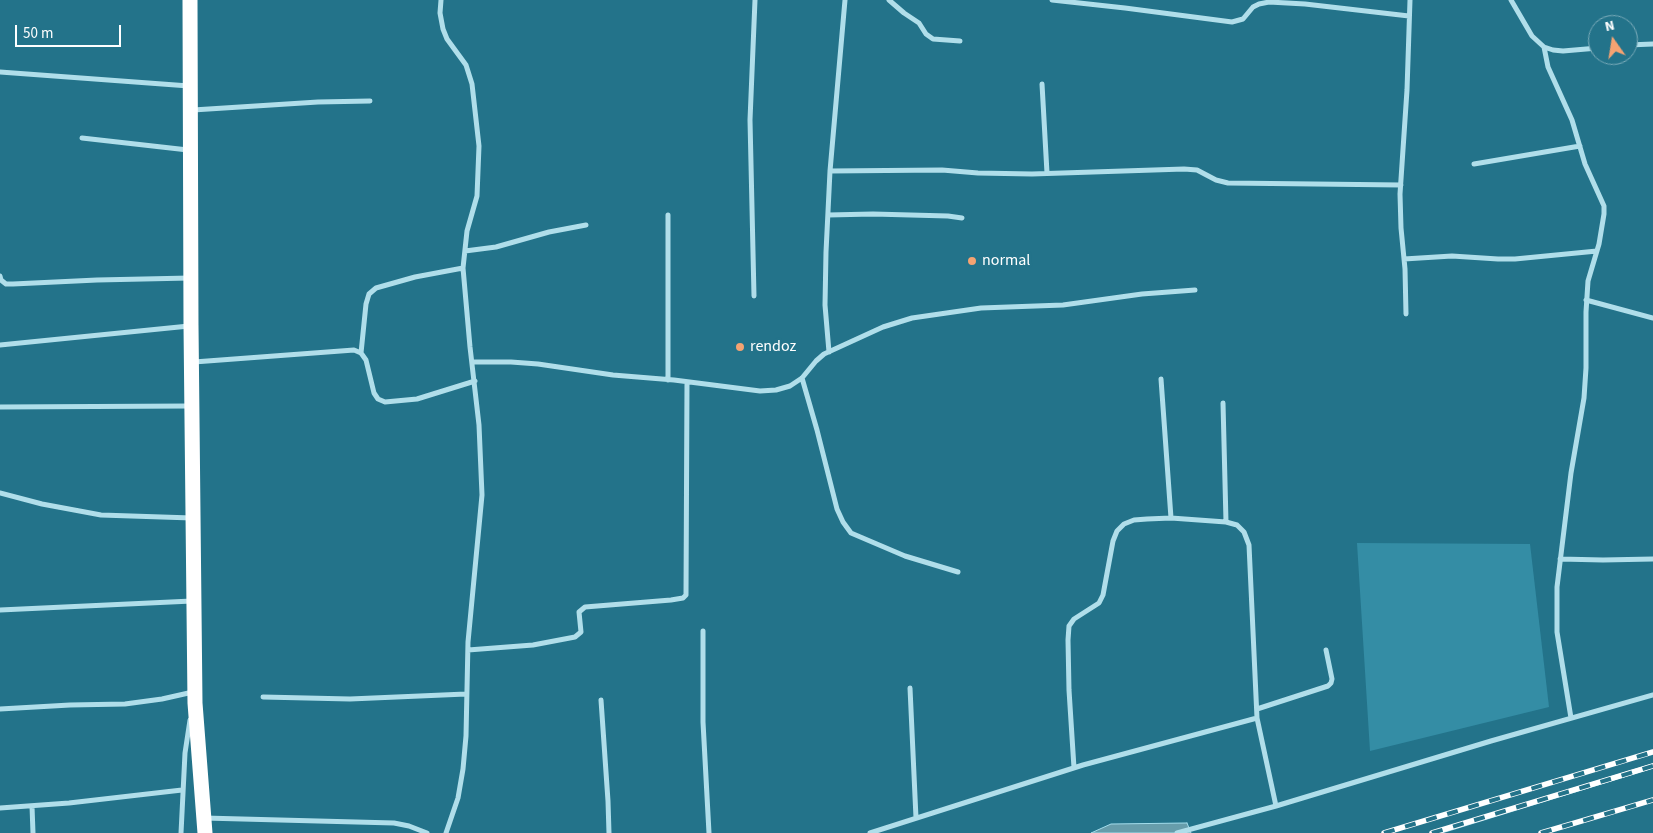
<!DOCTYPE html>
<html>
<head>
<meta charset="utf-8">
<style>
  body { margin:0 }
  #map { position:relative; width:1653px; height:833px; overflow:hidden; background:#23738a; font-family:"Source Sans 3",sans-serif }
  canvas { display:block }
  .north { position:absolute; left:1588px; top:15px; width:50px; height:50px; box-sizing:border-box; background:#23738a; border:1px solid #7babb9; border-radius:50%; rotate:347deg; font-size:14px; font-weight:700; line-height:20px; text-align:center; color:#fff }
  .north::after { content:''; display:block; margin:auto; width:18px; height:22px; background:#f5a372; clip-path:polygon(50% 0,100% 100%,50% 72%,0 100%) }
  .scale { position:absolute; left:15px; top:25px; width:106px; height:22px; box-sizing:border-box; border:2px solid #fff; border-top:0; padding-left:6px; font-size:15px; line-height:18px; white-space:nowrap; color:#fff; -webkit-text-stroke:4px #23738a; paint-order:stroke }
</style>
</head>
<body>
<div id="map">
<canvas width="1653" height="833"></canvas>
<div class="north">N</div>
<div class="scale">50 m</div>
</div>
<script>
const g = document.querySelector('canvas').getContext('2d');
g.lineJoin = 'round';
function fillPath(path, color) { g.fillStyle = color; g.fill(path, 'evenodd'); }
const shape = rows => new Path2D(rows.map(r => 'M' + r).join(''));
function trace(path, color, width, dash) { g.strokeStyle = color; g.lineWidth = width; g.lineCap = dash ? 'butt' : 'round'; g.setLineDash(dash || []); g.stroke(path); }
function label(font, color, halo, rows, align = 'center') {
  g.font = font + ' "Source Sans 3",sans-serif'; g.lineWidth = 5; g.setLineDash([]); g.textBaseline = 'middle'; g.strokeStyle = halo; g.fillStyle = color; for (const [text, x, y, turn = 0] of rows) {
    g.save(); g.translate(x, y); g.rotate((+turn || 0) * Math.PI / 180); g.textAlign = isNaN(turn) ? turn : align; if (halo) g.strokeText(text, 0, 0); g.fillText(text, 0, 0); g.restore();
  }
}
fillPath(shape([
  [1357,543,1530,544,1549,707,1370,751]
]), '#348da5');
const water = shape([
  [1187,823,1191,833,1091,833,1111,824,1187,823]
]);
fillPath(water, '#679dab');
trace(water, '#a4ddeb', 1);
trace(shape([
  [441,0,440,13,443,29,447,39,466,65,472,84,479,146,477,196,467,231,463,268,470,347,479,425,482,495,468,642,466,736,463,769,458,798,446,833],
  [889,0,904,13,919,23,926,34,933,39,960,41],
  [1052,0,1125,8,1232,22,1243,19,1253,7,1259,4,1269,2,1305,4,1409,16],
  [1511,0,1532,36,1544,47,1553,50,1563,51,1598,48],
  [1628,45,1653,44],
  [1544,47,1548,67,1572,120,1585,164,1604,206,1604,214,1599,244,1588,281,1586,312,1586,368,1584,398,1571,473,1557,587,1557,632,1571,718],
  [0,72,189,86],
  [1042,84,1047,173],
  [193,110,318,102,370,101],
  [82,138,188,150],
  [1474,164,1580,146],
  [830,171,942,170,978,173,1032,174,1184,169,1197,170,1216,180,1228,183,1401,185],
  [668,215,668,380],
  [828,215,873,214,948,216,962,218],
  [465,251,496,247,549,232,586,225],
  [1404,259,1452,256,1498,259,1515,259,1597,251],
  [0,276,1,280,6,284,13,284,97,280,190,278],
  [754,296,750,120,755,0],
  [1586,300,1653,318],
  [1406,314,1405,269,1401,228,1400,194,1407,90,1410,0],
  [0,345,189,326],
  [829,352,825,305,826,252,830,171,845,0],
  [361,353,366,304,369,294,376,288,415,277,463,268],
  [194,362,354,350,361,353,366,360,374,393,378,399,385,402,417,399,475,381],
  [472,362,511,362,538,364,613,375,674,380,760,391,776,390,790,386,802,378,816,361,824,354,883,327,912,318,981,308,1063,305,1142,294,1195,290],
  [802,378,817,430,837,509,843,522,851,533,905,556,958,572],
  [1161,379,1171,518],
  [1223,403,1226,522],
  [0,407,189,406],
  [0,493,42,504,101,515,192,518],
  [1560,559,1603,560,1653,559],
  [0,610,192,601],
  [703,631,703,722,709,833],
  [468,650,533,645,575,637,581,632,579,612,585,607,671,600,683,598,686,595,687,382],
  [910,688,916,818],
  [263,697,350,699,466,694],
  [601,700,608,801,609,833],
  [0,709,70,705,125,704,162,699,193,692],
  [1257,709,1328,686,1331,683,1332,679,1326,650],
  [1074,768,1069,690,1068,640,1069,626,1074,619,1099,603,1103,595,1113,541,1117,531,1124,524,1134,520,1147,519,1171,518,1226,522,1237,525,1244,532,1249,545,1257,718,1276,806],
  [32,806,33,833],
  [0,808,69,803,182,790],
  [204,818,394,823,409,826,427,833],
  [181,833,185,753,190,720],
  [870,833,1083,765,1257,718],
  [1177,833,1276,806,1491,741,1653,695],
  [1435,833,1653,766]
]), '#b0deea', 5);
trace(shape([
  [190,0,191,325,195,703,205,833]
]), '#fff', 15);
const rail = shape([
  [1384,833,1653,752],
  [1432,833,1653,766],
  [1541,833,1653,800]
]);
trace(rail, '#fff', 5.5);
trace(rail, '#23738a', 4, [11]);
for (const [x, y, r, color] of [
  [972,261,5,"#f5a372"],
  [740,347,5,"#f5a372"]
]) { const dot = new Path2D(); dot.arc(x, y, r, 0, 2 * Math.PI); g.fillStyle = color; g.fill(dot); trace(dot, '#23738a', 2); }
label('16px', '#fff', '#23738a', [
  ["normal",982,261],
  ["rendoz",750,347]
], 'left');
</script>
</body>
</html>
